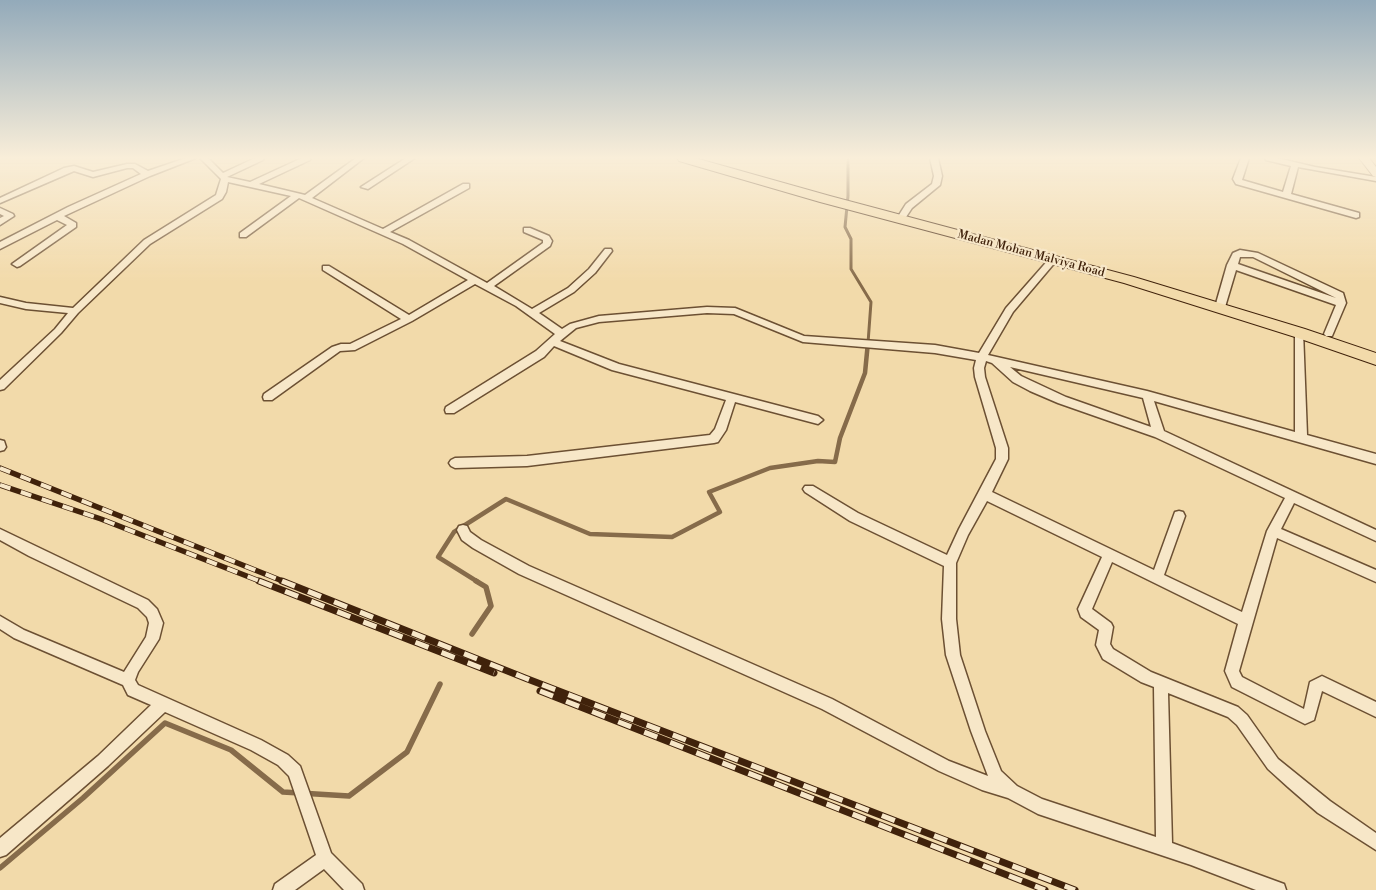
<!DOCTYPE html>
<html>
<head>
<meta charset="utf-8">
<style>
  body { margin:0 }
  canvas { display:block; background:#f2daaa }
</style>
</head>
<body>
<canvas width="1376" height="890"></canvas>
<script>
const g = document.querySelector('canvas').getContext('2d');
g.lineJoin = 'round';
const shape = rows => new Path2D(rows.map(r => 'M' + r).join(''));
function trace(path, color, width, dash) { g.strokeStyle = color; g.lineWidth = width; g.lineCap = dash ? 'butt' : 'round'; g.setLineDash(dash || []); g.stroke(path); }
function fillPath(path, color) { g.fillStyle = color; g.fill(path, 'evenodd'); }
function label(font, color, halo, rows, align = 'center') {
  g.font = font + ' "Libre Bodoni",serif'; g.lineWidth = 4.5; g.setLineDash([]); g.textBaseline = 'middle'; g.strokeStyle = halo; g.fillStyle = color; for (const [text, x, y, turn = 0] of rows) {
    g.save(); g.translate(x, y); g.rotate((+turn || 0) * Math.PI / 180); g.textAlign = isNaN(turn) ? turn : align; if (halo) g.strokeText(text, 0, 0); g.fillText(text, 0, 0); g.restore();
  }
}
trace(shape([
  [848,158,848,196,845,227,851,239,851,269,871,302,868,343]
]), '#866b4a', 3);
trace(shape([
  [478,582,438,557,454,532,506,499,590,534,672,537,720,512,709,492,770,468,818,461,835,462,840,438,865,373,868,342]
]), '#866b4a', 4.5);
trace(shape([
  [472,634,491,606,486,587,476,581],
  [0,868,83,798,165,723,231,750,283,792,349,796,407,752,440,684]
]), '#866b4a', 5.5);
const minor = shape([
  [186,158,196,158,150,176,64,216,76,223,76,227,20,266,17,267,12,264,67,225,57,220,0,249,0,242,68,207,141,174,133,168,127,168,93,177,74,171,0,203,0,198,64,168,74,166,93,172,127,164,135,164,148,171,186,158],
  [200,158,208,158,223,173,255,158,264,158,263,160,227,177,250,182,302,158,311,158,310,160,259,184,305,195,356,158,364,158,312,198,383,229,463,184,469,184,469,188,390,232,409,240,487,283,543,243,543,240,524,232,524,228,530,228,549,236,552,241,550,246,494,286,532,309,568,288,589,269,605,249,611,249,612,251,595,273,574,292,539,313,562,329,570,324,599,316,707,307,735,308,804,336,935,345,979,353,1006,308,1050,258,1053,257,1057,260,1013,312,988,355,1147,391,1295,432,1295,333,1300,330,1303,331,1307,435,1376,454,1376,464,1154,401,1164,431,1376,530,1376,541,1294,503,1281,529,1376,570,1376,582,1277,538,1239,671,1242,677,1304,709,1310,682,1322,676,1376,702,1376,717,1322,691,1314,720,1305,724,1232,687,1225,671,1238,624,1112,562,1092,609,1111,623,1113,627,1110,644,1113,649,1151,672,1238,707,1247,715,1278,759,1330,801,1376,833,1376,850,1318,813,1288,787,1268,769,1237,725,1228,717,1168,693,1172,843,1284,884,1286,890,1256,890,1191,865,1038,814,1008,798,982,790,939,771,822,709,519,574,473,548,462,540,457,530,459,526,463,525,467,526,470,532,481,540,529,566,832,699,949,761,988,776,971,731,946,655,942,619,944,566,850,521,805,492,803,489,805,486,813,486,858,513,947,555,959,529,996,459,996,448,975,377,974,368,976,360,935,353,803,342,734,314,707,313,599,322,576,328,560,341,619,364,818,416,823,420,818,424,735,402,726,430,718,442,714,443,527,466,455,468,451,466,449,463,451,460,455,458,527,456,710,435,715,429,726,400,612,370,554,346,544,357,454,413,446,413,445,410,446,407,536,351,555,334,516,306,475,284,412,321,355,350,340,351,272,400,264,400,263,397,264,394,332,347,341,344,350,344,401,319,323,270,323,266,329,266,409,315,468,280,403,244,299,198,246,237,240,237,240,233,291,196,228,182,226,192,222,199,150,244,78,313,61,333,4,389,0,390,0,380,55,329,68,313,26,309,0,303,0,297,26,303,73,308,144,240,216,195,221,179,200,158],
  [986,361,992,363,1013,382,1030,391,1058,403,1155,437,1285,498,1267,531,1242,612,1164,575,1185,516,1183,512,1179,511,1175,512,1154,570,992,492,1008,459,1008,448,985,377,984,368,986,361],
  [1010,367,1143,398,1151,427,1066,397,1021,376,1010,367],
  [987,501,1102,557,1078,609,1081,617,1099,630,1096,645,1103,659,1141,682,1154,687,1156,837,1042,799,1017,786,1001,771,985,731,960,655,956,619,956,563,968,535,987,501],
  [406,158,415,158,368,189,361,187,406,158],
  [930,158,938,158,942,176,940,185,912,208,906,217,900,217,899,215,906,204,932,184,934,176,930,158],
  [1241,158,1249,158,1242,180,1283,192,1291,166,1266,160,1265,158,1277,158,1315,167,1376,177,1376,181,1298,167,1291,194,1359,213,1359,217,1356,218,1236,184,1233,179,1241,158],
  [0,208,13,214,14,216,0,225,0,218,4,216,0,214,0,208],
  [1240,250,1258,253,1343,293,1346,303,1332,336,1326,336,1324,334,1336,305,1236,270,1225,307,1220,310,1217,309,1215,307,1227,265,1233,253,1240,250],
  [1240,257,1253,257,1336,298,1238,264,1240,257],
  [0,440,4,441,6,447,4,450,0,451,0,440],
  [0,529,148,600,157,609,163,623,159,639,138,672,135,680,138,685,261,740,288,755,300,766,331,853,362,884,364,890,344,890,324,869,295,890,273,890,275,884,316,855,289,776,278,765,251,750,165,712,108,766,6,855,0,857,0,838,98,756,151,705,128,695,123,685,14,638,0,629,0,616,24,630,124,672,146,637,149,623,147,617,138,608,29,556,0,540,0,529]
]);
const tertiary = shape([
  [1359,158,1369,158,1376,167,1376,177,1373,176,1359,158]
]);
const trunk = shape([
  [677,158,695,158,830,196,1134,277,1305,329,1376,353,1376,365,1295,337,1124,283,820,202,679,161,677,158]
]);
trace(minor, '#6c5033', 3);
trace(tertiary, '#6c5033', 2);
trace(trunk, '#40220b', 2);
fillPath(minor, '#f7e7c8');
fillPath(tertiary, '#f7e7c8');
fillPath(trunk, '#f2daaa');
const railFar1 = shape([
  [0,468,285,582],
  [0,485,101,519,262,582]
]);
const rail = shape([
  [259,581,494,673],
  [282,581,525,678,1075,890],
  [540,691,1045,890]
]);
trace(railFar1, '#40220b', 5.5);
trace(rail, '#40220b', 7);
trace(railFar1, '#f7e7c8', 4, [11]);
trace(rail, '#f7e7c8', 5, [14]);
const sky = g.createLinearGradient(0, 0, 0, 282);
sky.addColorStop(0, '#93aaba');
sky.addColorStop(0.56, '#f9eed9');
sky.addColorStop(1, '#f9eed900');
g.fillStyle = sky;
g.fillRect(0, 0, 1376, 282);
label('12px', '#40220b', '#f7e7c8', [
  ["Madan Mohan Malviya Road",1031,254,15]
]);
</script>
</body>
</html>
